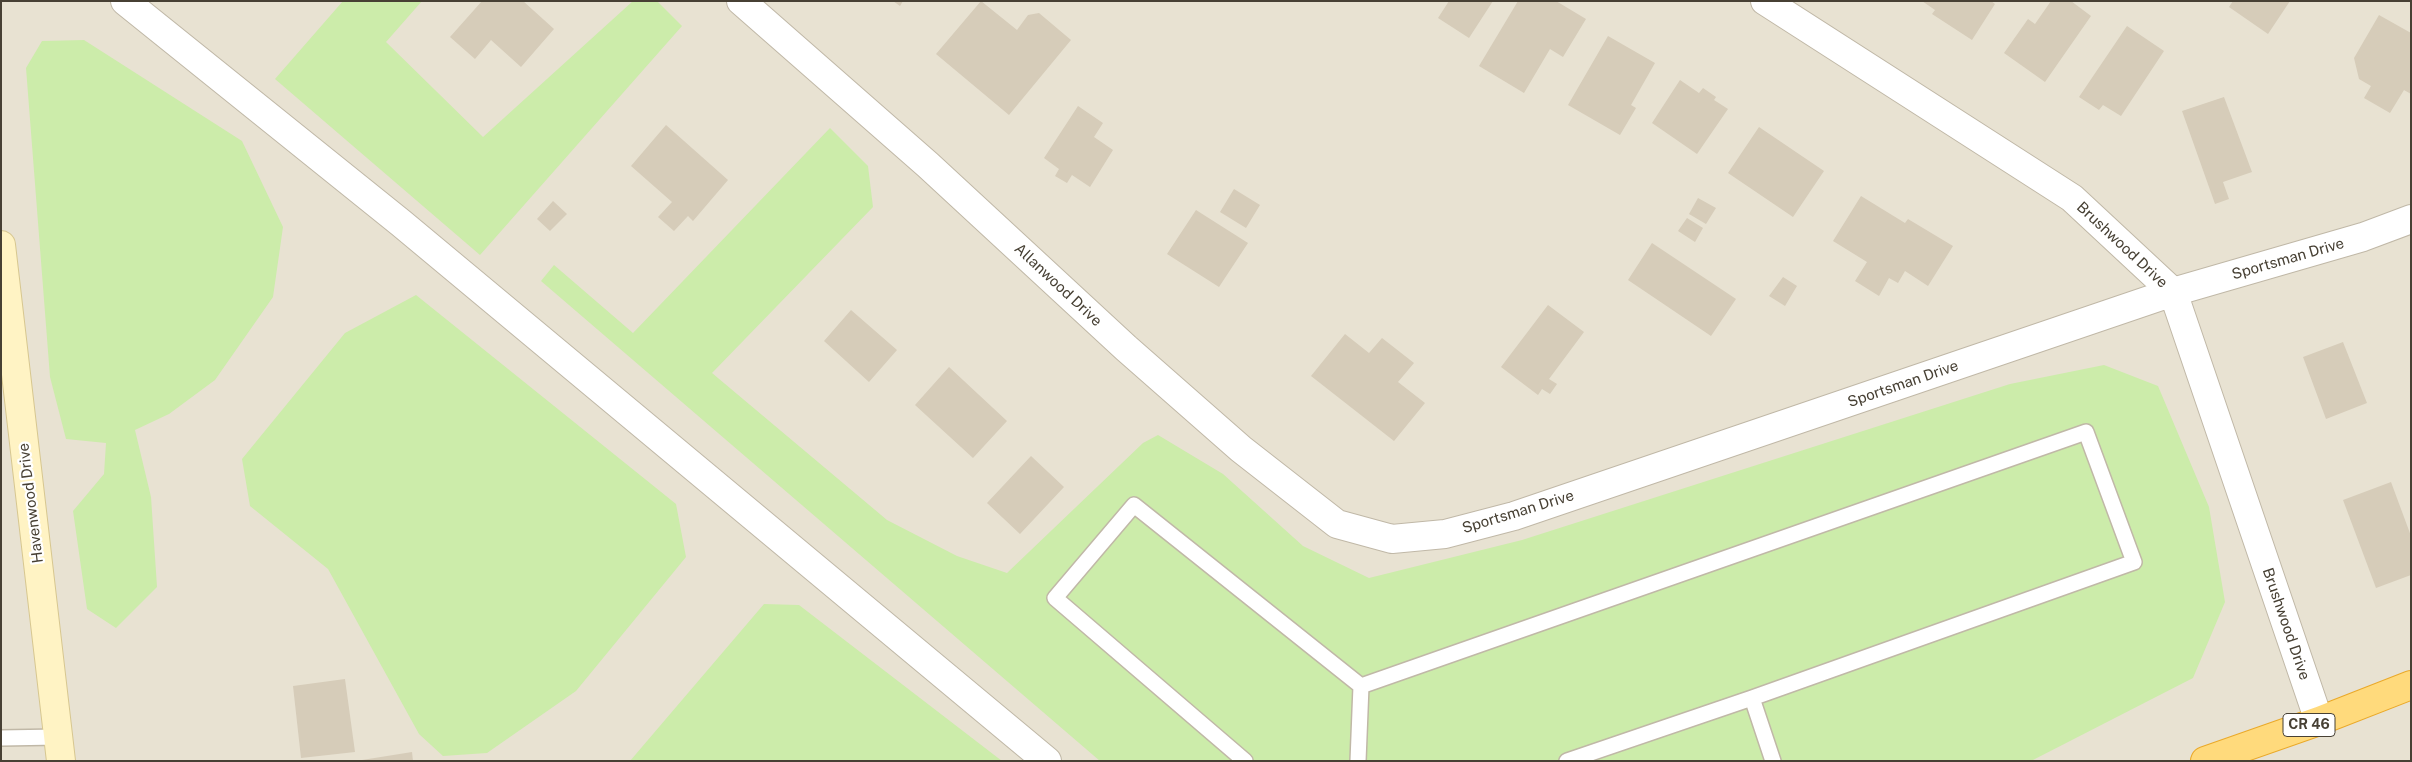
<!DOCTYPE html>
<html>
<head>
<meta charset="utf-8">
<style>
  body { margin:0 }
  #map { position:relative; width:2412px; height:762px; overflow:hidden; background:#f4f0e5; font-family:"Public Sans",sans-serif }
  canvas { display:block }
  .frame { position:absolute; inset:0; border:2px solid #474034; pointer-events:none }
</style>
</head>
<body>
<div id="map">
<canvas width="2412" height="762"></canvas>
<div class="frame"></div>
</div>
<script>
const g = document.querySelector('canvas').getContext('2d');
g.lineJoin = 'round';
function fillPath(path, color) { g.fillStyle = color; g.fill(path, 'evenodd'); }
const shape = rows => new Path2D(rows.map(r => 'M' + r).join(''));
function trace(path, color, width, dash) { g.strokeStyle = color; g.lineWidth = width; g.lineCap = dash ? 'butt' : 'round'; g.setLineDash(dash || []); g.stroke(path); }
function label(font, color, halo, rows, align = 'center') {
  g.font = font + ' "Public Sans",sans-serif'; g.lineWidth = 4.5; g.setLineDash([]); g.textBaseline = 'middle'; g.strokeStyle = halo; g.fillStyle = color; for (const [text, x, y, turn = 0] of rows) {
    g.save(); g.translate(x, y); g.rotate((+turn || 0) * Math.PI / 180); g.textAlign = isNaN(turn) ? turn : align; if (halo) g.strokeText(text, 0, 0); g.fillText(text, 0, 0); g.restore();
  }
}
fillPath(shape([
  [1,1,2411,1,2411,761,1,761]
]), '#e8e2d2');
fillPath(shape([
  [343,1,422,1,386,42,483,137,633,1,657,1,682,26,480,255,275,79],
  [84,40,242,141,283,227,273,297,215,380,169,414,135,430,151,497,157,587,116,628,87,609,73,511,104,474,106,443,66,439,50,377,26,68,42,41],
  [830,128,868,166,873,207,712,373,887,520,957,556,1007,573,1143,443,1158,435,1223,474,1303,546,1369,578,1522,540,2010,384,2104,365,2158,386,2209,507,2225,602,2193,678,2031,761,1100,761,541,281,554,265,633,333],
  [416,295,676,504,686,557,576,691,487,753,443,756,419,734,328,569,250,506,242,459,345,333],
  [764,604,799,605,1002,761,630,761]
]), '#ccecaa');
fillPath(shape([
  [482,1,523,1,554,29,521,67,491,40,475,59,450,37],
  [893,1,903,1,900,6],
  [981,1,1017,30,1028,15,1039,13,1071,40,1009,115,936,54],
  [1449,1,1493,1,1469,38,1438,18],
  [1518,1,1556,1,1586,19,1563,57,1550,49,1524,93,1479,66],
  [1922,1,1991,1,1995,4,1972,40,1932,14,1935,10],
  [2051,1,2071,1,2091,16,2045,82,2004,53,2028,19,2035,24],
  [2233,1,2290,1,2268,34,2229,7],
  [2379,15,2411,33,2411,94,2404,90,2390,113,2364,98,2371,86,2359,79,2354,58],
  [2127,26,2164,51,2121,116,2103,105,2099,110,2079,97],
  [1608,36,1655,63,1631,105,1636,108,1620,135,1568,105],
  [1680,80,1699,93,1703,88,1716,97,1714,100,1728,109,1697,154,1652,123],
  [2224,97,2252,172,2223,182,2229,199,2215,204,2182,111],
  [1078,106,1103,123,1094,137,1113,150,1090,187,1072,175,1067,183,1055,176,1059,169,1044,158],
  [666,125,728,180,693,221,688,216,674,231,658,217,672,202,631,166],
  [1759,127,1824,171,1793,217,1728,173],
  [1234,189,1260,205,1246,228,1220,212],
  [1861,196,1905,223,1908,219,1953,246,1928,286,1905,271,1898,283,1889,278,1879,296,1855,281,1867,262,1833,241],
  [1698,198,1716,208,1706,224,1689,214],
  [553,201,567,214,550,231,537,219],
  [1196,210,1248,243,1219,287,1167,254],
  [1687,218,1703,228,1695,242,1678,231],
  [1652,243,1736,299,1711,336,1628,280],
  [1783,277,1797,286,1785,306,1769,296],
  [1548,305,1584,332,1549,379,1557,384,1550,394,1542,389,1538,395,1501,367],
  [851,310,897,350,869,382,824,341],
  [1345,334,1369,353,1382,338,1414,363,1398,382,1425,403,1394,441,1311,376],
  [2343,342,2367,403,2326,419,2303,357],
  [949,367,1007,421,973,458,915,405],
  [1031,456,1064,487,1020,534,987,503],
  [2391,482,2411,536,2411,575,2376,588,2343,500],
  [345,679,355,752,301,758,293,686],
  [412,752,413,761,362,761,362,760]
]), '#d6ccb9');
const service = shape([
  [1361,686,2086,432,2134,562,1752,698,1567,761],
  [1752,698,1773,761],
  [1,738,58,737],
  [1245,761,1055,598,1134,505,1361,686],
  [1358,761,1361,686]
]);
const minor = shape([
  [741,1,928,165,1126,348,1241,449,1337,524,1392,539,1445,534,1514,516,2173,292,2363,237,2411,219],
  [1765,1,2072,198,2173,292,2319,721]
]);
const tertiary = shape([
  [125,1,401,223,1047,761]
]);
const secondary = shape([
  [1,245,61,761]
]);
const trunk = shape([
  [2205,761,2319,721,2411,685]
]);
trace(service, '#c0b8a7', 18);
trace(minor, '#c0b8a7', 30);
trace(tertiary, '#c0b8a7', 30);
trace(secondary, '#d7c790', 30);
trace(trunk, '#eaa929', 30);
trace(service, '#fff', 15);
trace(minor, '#fff', 28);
trace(tertiary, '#fff', 28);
trace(secondary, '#fff3c4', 28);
trace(trunk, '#ffda7c', 28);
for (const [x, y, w] of [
  [2309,725,52]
]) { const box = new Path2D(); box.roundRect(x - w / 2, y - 11.5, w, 23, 4); g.fillStyle = '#fff'; g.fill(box); trace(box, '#474034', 1); }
label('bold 14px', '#474034', null, [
  ["CR 46",2309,725]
]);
label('15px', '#474034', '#fff', [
  ["Brushwood Drive",2122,245,43],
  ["Sportsman Drive",2288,259,-16],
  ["Allanwood Drive",1058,285,43],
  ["Sportsman Drive",1903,384,-19],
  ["Havenwood Drive",31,503,-97],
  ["Sportsman Drive",1518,512,-17],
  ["Brushwood Drive",2286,624,71]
]);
</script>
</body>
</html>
